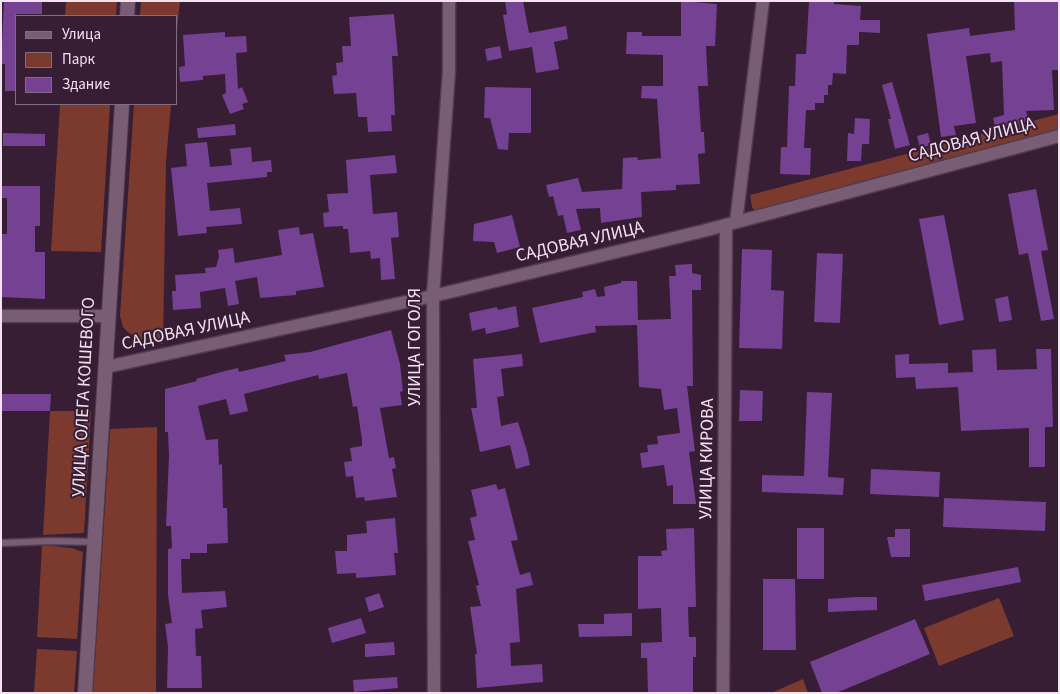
<!DOCTYPE html>
<html>
<head>
<meta charset="utf-8">
<style>
  body { margin:0 }
  #map { position:relative; width:1060px; height:694px; overflow:hidden; background:#371e34; font-family:"Source Sans 3",sans-serif }
  canvas { display:block }
  .frame { position:absolute; inset:0; border:2px solid #f3e3f1; pointer-events:none }
  .legend { position:absolute; left:15px; top:15px; width:162px; height:90px; box-sizing:border-box; background:#371e34; border:1px solid #826d80; margin:0; padding:6px 9px; list-style:none; font-size:15px; color:#f3e3f1 }
  .legend li { display:flex; align-items:center; gap:10px; height:25px }
  .legend b { width:25px; border:1px solid #826d80 }
</style>
</head>
<body>
<div id="map">
<canvas width="1060" height="694"></canvas>
<div class="frame"></div>
<ul class="legend">
<li><b style="height:6px;background:#795d75"></b>Улица</li>
<li><b style="height:14px;background:#7c3a2f"></b>Парк</li>
<li><b style="height:14px;background:#744193"></b>Здание</li>
</ul>
</div>
<script>
const g = document.querySelector('canvas').getContext('2d');
g.lineJoin = 'round';
function fillPath(path, color) { g.fillStyle = color; g.fill(path, 'evenodd'); }
const shape = rows => new Path2D(rows.map(r => 'M' + r).join(''));
function trace(path, color, width, dash) { g.strokeStyle = color; g.lineWidth = width; g.lineCap = dash ? 'butt' : 'round'; g.setLineDash(dash || []); g.stroke(path); }
function label(font, color, halo, rows, align = 'center') {
  g.font = font + ' "Source Sans 3",sans-serif'; g.lineWidth = 4; g.setLineDash([]); g.textBaseline = 'middle'; g.strokeStyle = halo; g.fillStyle = color; for (const [text, x, y, turn = 0] of rows) {
    g.save(); g.translate(x, y); g.rotate((+turn || 0) * Math.PI / 180); g.textAlign = isNaN(turn) ? turn : align; if (halo) g.strokeText(text, 0, 0); g.fillText(text, 0, 0); g.restore();
  }
}
fillPath(shape([
  [66,1,117,1,116,16,65,16],
  [141,1,180,1,176,41,176,16,140,16],
  [60,104,110,104,101,252,51,251],
  [134,104,171,104,166,162,163,344,139,339,129,333,123,327,120,316],
  [1059,114,1059,132,755,211,752,207,750,195],
  [50,411,91,411,84,533,43,535],
  [157,427,156,693,93,693,110,429],
  [42,545,72,548,83,552,77,639,37,637],
  [999,598,1014,636,939,666,924,628],
  [37,649,77,651,74,693,34,693],
  [803,679,808,693,771,693]
]), '#7c3a2f');
fillPath(shape([
  [4,1,42,1,42,14,16,14,16,91,5,91,5,64,1,64],
  [505,1,523,1,529,33,566,26,568,39,554,42,559,69,536,73,532,47,509,51,503,15,507,14],
  [681,1,717,4,715,46,706,46,708,86,698,86,701,132,704,132,705,153,698,154,700,184,676,185,676,190,641,192,642,217,601,223,600,208,576,209,581,230,567,233,563,215,558,216,553,196,549,197,546,185,578,178,582,192,622,189,623,158,637,157,638,160,661,158,657,99,641,98,642,86,663,86,663,55,626,54,627,32,642,32,642,36,681,36],
  [809,1,834,1,834,4,861,6,860,20,880,20,880,33,859,32,859,45,847,45,846,74,833,73,832,85,828,85,828,95,824,95,824,103,815,103,815,110,806,110,804,148,811,148,810,175,780,174,781,147,787,147,789,86,795,86,796,54,806,54],
  [1014,1,1059,1,1059,70,1052,70,1054,110,1026,111,1029,122,996,130,993,118,1004,115,1002,61,991,63,990,53,966,56,976,123,954,126,956,135,941,137,927,34,969,28,970,36,1015,30],
  [394,14,398,56,392,56,395,115,391,115,392,131,368,132,367,117,358,117,356,93,334,94,332,76,337,75,336,63,343,62,342,46,351,46,349,17],
  [225,32,225,37,246,36,247,52,236,53,238,89,242,87,248,102,242,104,244,109,230,114,222,95,226,93,225,74,203,76,203,80,180,82,179,67,185,66,183,35],
  [500,46,502,58,487,61,485,49],
  [892,82,910,145,895,149,888,119,891,119,882,85],
  [485,87,531,88,531,133,509,133,508,150,498,149,490,118,484,118],
  [855,118,870,119,869,144,862,144,861,161,847,161,848,133,854,134],
  [235,124,236,135,198,138,197,128],
  [3,133,45,134,45,146,3,146],
  [928,133,931,145,920,148,917,136],
  [207,142,210,167,232,165,230,149,251,147,252,162,271,160,272,172,267,172,267,177,207,183,210,211,240,208,242,224,206,227,207,233,178,236,171,168,187,166,185,144],
  [395,155,397,173,370,175,373,214,397,212,399,237,391,238,395,279,381,280,380,258,371,259,370,251,350,253,348,229,343,229,343,226,324,227,323,213,329,212,327,194,348,193,346,160],
  [1,186,40,186,40,226,35,226,35,252,45,252,45,299,1,297,1,234,7,234,7,198,1,198],
  [1036,189,1048,250,1041,251,1054,319,1041,321,1028,253,1019,255,1008,194],
  [512,215,520,247,497,253,494,242,473,241,474,224],
  [944,215,964,320,939,325,919,219],
  [299,227,300,235,313,233,324,287,296,291,296,295,260,298,257,277,235,281,239,304,228,306,225,288,200,292,201,308,173,310,172,291,176,291,175,275,206,273,205,268,216,267,219,257,218,250,233,248,235,263,282,255,278,230],
  [742,249,772,250,771,290,784,291,782,349,739,348],
  [817,253,843,254,840,323,814,322],
  [692,264,692,273,701,275,701,290,692,290,693,386,687,386,695,451,689,452,696,504,673,504,673,485,667,486,664,465,642,468,640,453,648,452,647,445,658,444,657,436,680,433,677,408,664,410,661,389,639,387,637,325,595,326,596,332,540,343,532,308,583,297,582,292,595,289,597,297,605,296,604,287,621,283,621,281,637,281,638,320,671,319,669,276,676,276,675,265],
  [1008,296,1012,320,999,322,995,299],
  [516,306,519,327,486,334,485,328,472,331,469,313,497,307,498,310],
  [391,330,400,364,403,391,400,392,402,405,380,408,389,458,394,457,396,468,392,469,397,497,365,501,364,497,356,498,353,476,346,477,344,462,352,461,350,448,362,446,362,440,357,406,353,407,347,373,319,379,318,375,244,394,248,411,230,415,226,399,198,406,206,440,218,439,219,465,222,464,223,508,227,508,228,543,207,544,207,553,190,553,190,559,181,559,182,593,225,591,227,607,201,610,203,628,195,629,196,656,201,656,202,688,167,688,168,647,165,624,172,623,168,595,168,549,172,548,171,526,166,526,169,456,168,432,165,432,165,389,197,381,196,379,225,371,238,368,239,372,286,361,284,355,310,352],
  [996,349,997,370,1037,369,1036,349,1051,349,1053,427,1045,427,1045,467,1029,467,1029,428,961,431,958,387,916,389,915,377,896,378,895,355,909,354,909,364,948,363,948,373,973,372,972,350],
  [522,354,523,366,501,369,504,396,497,397,501,426,518,422,527,451,530,465,516,469,510,445,480,452,471,408,477,408,473,359],
  [740,390,763,391,762,421,739,421],
  [807,392,832,393,828,477,844,478,843,495,762,492,762,475,804,476],
  [1,394,51,394,50,411,1,411],
  [871,469,940,472,939,497,870,494],
  [496,484,498,490,505,488,518,540,511,541,520,575,530,572,533,585,516,589,520,642,510,643,511,666,542,664,543,682,477,688,475,654,477,654,470,607,481,606,476,586,479,585,468,541,475,540,470,518,477,516,471,490],
  [944,498,1046,502,1045,531,943,527],
  [395,518,398,553,394,553,396,575,356,578,356,573,337,574,335,551,347,551,347,535,367,533,366,521],
  [694,528,696,607,688,607,689,637,696,637,696,657,693,657,693,693,648,693,647,658,641,658,641,643,662,642,661,608,638,609,638,556,662,556,661,551,667,550,666,529],
  [797,528,824,528,824,579,797,579],
  [895,529,910,529,910,557,891,557,887,537,895,537],
  [1018,567,1021,582,925,601,922,585],
  [763,579,795,579,796,650,763,650],
  [379,593,384,607,369,612,365,598],
  [856,597,877,597,877,610,828,612,828,599],
  [632,613,632,636,579,637,578,624,604,624,604,614],
  [361,618,366,633,332,643,328,628],
  [915,619,930,654,836,693,822,693,810,662],
  [394,642,395,655,365,657,365,644],
  [397,677,398,688,354,692,353,680]
]), '#744193');
const service = shape([
  [1,543,51,541,95,542]
]);
const minor = shape([
  [736,222,763,1],
  [1,316,108,316],
  [106,367,433,296,703,231,1059,136],
  [434,693,433,296,449,71,449,1],
  [723,693,726,225]
]);
const tertiary = shape([
  [127,16,128,1],
  [85,693,122,104]
]);
trace(service, '#503c4e', 9);
trace(minor, '#503c4e', 15);
trace(tertiary, '#503c4e', 16);
trace(service, '#795d75', 6);
trace(minor, '#795d75', 12);
trace(tertiary, '#795d75', 14);
label('18px', '#f3e3f1', '#371e34', [
  ["САДОВАЯ УЛИЦА",972,141,-15],
  ["САДОВАЯ УЛИЦА",580,243,-13],
  ["САДОВАЯ УЛИЦА",186,332,-12],
  ["УЛИЦА ГОГОЛЯ",416,347,-90],
  ["УЛИЦА ОЛЕГА КОШЕВОГО",85,397,-87],
  ["УЛИЦА КИРОВА",708,459,-89]
]);
</script>
</body>
</html>
